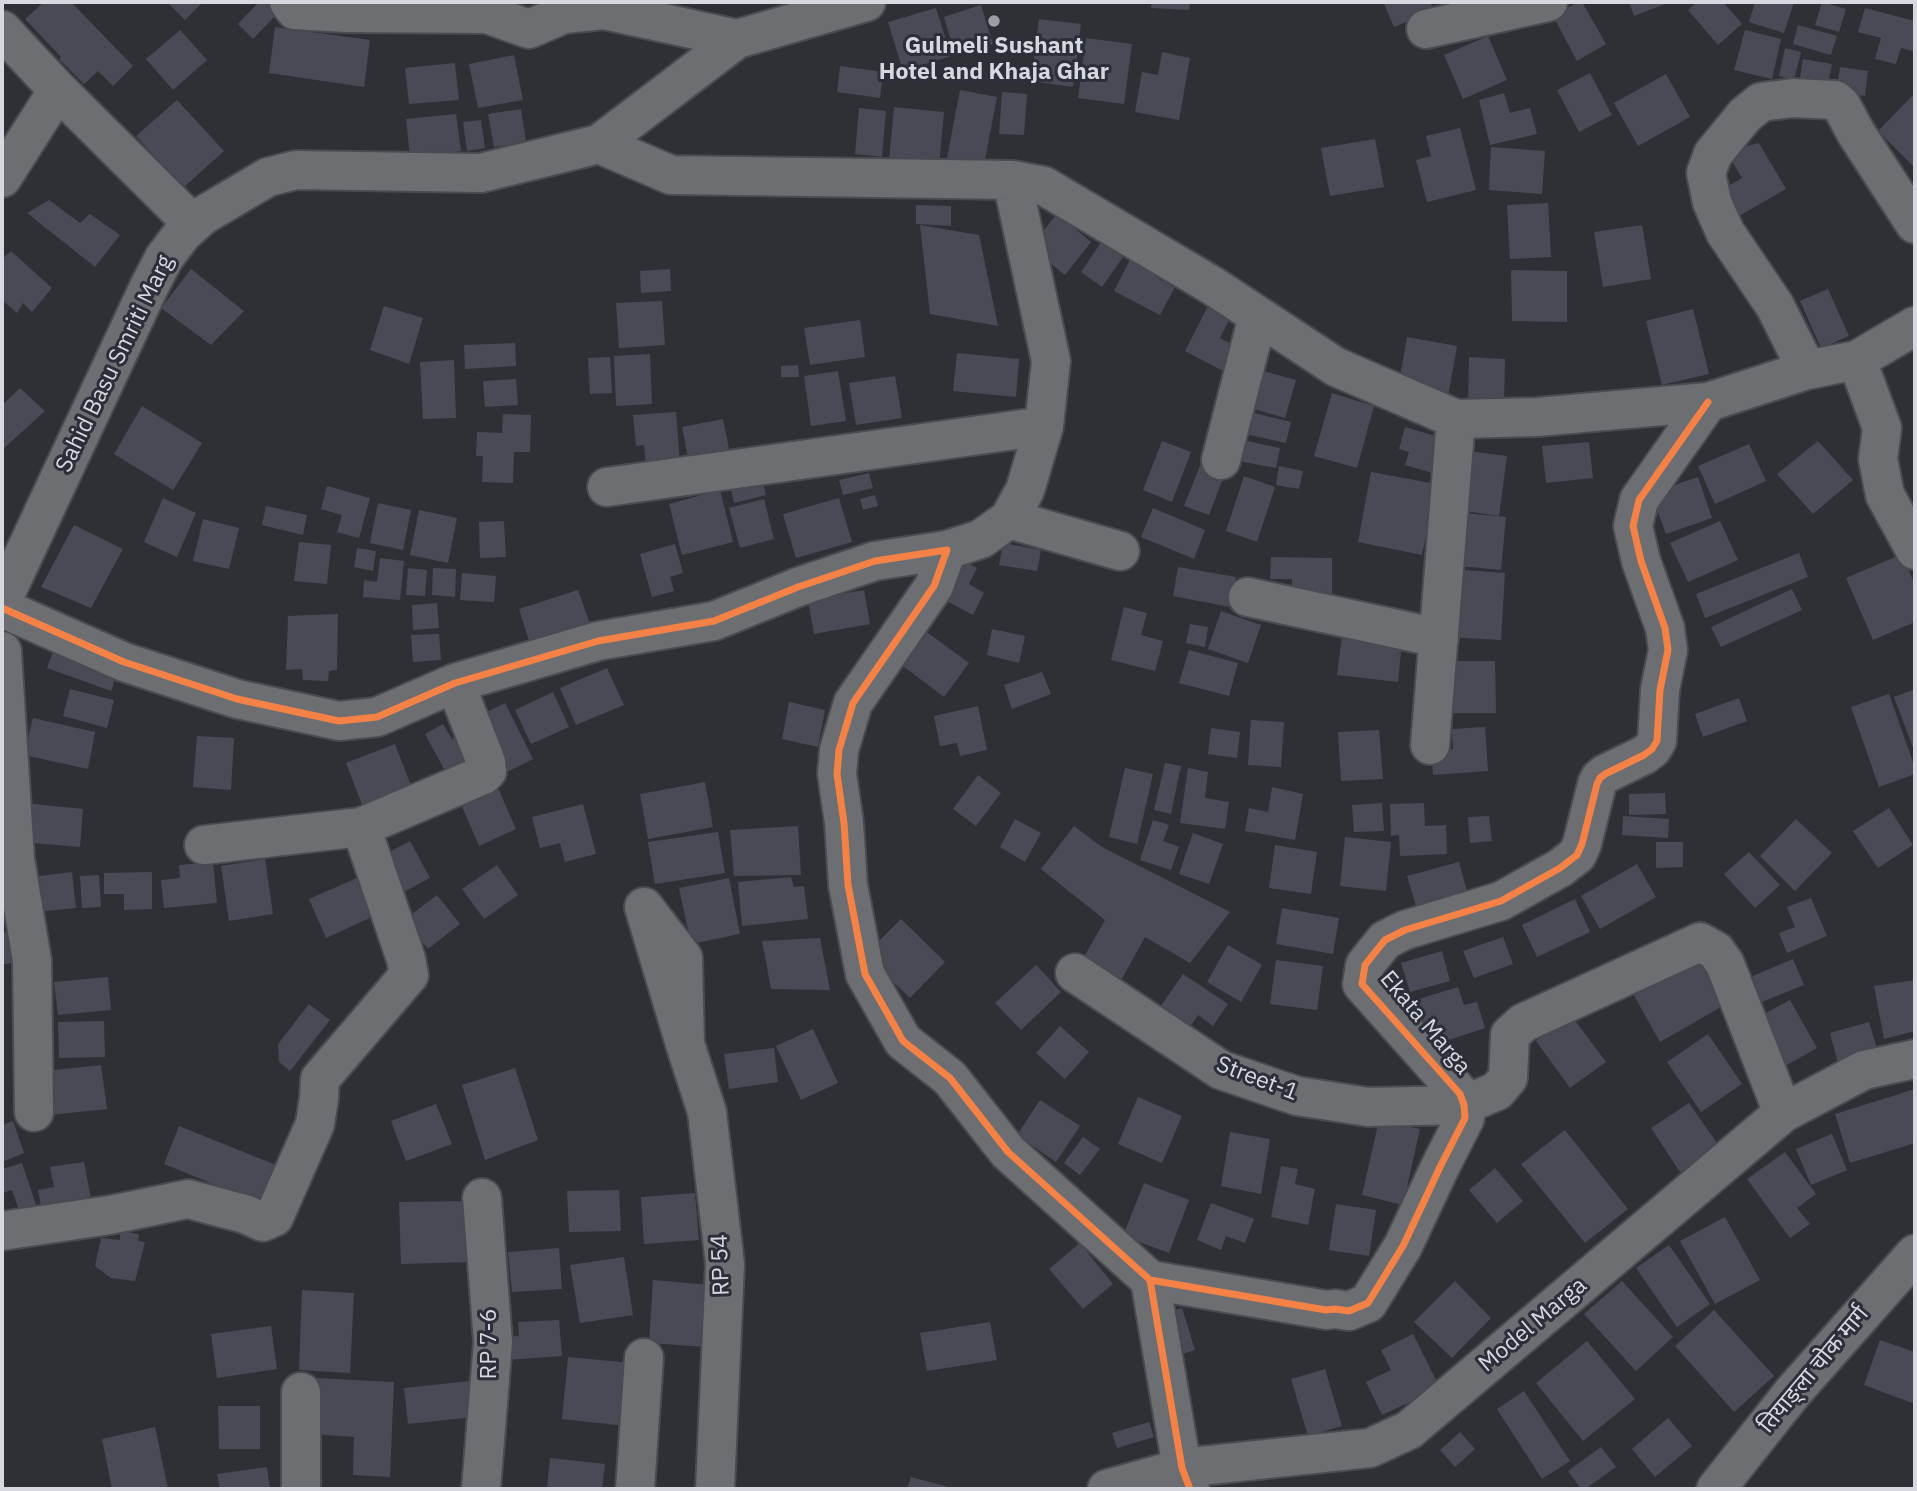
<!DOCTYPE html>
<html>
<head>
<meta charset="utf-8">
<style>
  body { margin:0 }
  #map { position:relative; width:1917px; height:1491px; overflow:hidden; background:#2f3036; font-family:"IBM Plex Sans",sans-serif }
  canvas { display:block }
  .frame { position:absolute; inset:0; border:4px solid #d7d9e0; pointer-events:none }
</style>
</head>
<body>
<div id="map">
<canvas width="1917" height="1491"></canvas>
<div class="frame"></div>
</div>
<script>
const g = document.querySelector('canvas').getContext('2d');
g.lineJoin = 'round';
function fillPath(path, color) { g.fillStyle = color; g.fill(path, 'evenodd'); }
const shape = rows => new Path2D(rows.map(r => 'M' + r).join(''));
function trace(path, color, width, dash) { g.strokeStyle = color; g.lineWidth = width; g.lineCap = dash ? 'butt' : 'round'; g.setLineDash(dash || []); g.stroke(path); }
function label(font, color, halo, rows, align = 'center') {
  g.font = font + ' "IBM Plex Sans","Noto Sans Devanagari",sans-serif'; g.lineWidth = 6; g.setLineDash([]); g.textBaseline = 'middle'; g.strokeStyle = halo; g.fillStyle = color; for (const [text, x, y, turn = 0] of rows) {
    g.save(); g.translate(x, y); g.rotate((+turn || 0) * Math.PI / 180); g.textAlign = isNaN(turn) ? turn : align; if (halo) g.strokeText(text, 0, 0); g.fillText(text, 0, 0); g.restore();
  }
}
fillPath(shape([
  [44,2,71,2,133,66,113,86,98,71,84,84,59,59,61,57,25,19],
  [167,2,200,2,202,3,185,20],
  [259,2,271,2,280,11,253,39,238,24],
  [1152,2,1190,2,1189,10,1151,8],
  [1383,2,1430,2,1434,11,1394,27],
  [1578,2,1582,2,1606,44,1577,61,1553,16],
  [1629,2,1670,2,1634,16],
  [1697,2,1723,2,1742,24,1718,45,1688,10],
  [1755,2,1794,2,1784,33,1749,22],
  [1822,2,1846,9,1839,32,1815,25],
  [981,5,993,44,955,55,944,17],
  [936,8,951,56,903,71,888,22],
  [1865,8,1915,21,1915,52,1901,48,1896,64,1875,59,1881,38,1858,32],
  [1039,19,1081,24,1073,87,1031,81],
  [1798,25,1837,36,1831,55,1793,44],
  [275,27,370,40,364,87,269,73],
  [180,30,207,60,173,90,146,59],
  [1745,30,1781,39,1772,79,1734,70],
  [1488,36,1507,80,1463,99,1444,55],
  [1086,38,1132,44,1124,104,1078,98],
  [1785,48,1801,52,1794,80,1779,76],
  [1162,52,1190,58,1179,120,1135,112,1142,72,1158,75],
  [514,55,523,100,478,108,469,64],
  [1803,59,1832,64,1826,95,1798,90],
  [455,63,459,100,409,104,405,68],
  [840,66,883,72,880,98,837,92],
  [1840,67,1868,71,1865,96,1836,92],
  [1590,73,1612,115,1579,132,1557,90],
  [1666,74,1690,117,1638,146,1614,103],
  [960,90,997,97,983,170,946,163],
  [1002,92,1027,94,1024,135,999,134],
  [1504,93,1510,113,1530,108,1537,134,1490,145,1479,100],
  [1915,93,1915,164,1913,166,1878,131],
  [177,100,224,151,183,188,136,136],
  [894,107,944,112,939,166,889,161],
  [859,108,886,111,882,157,855,154],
  [521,109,526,142,494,147,488,114],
  [456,114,461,151,410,157,406,119],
  [481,120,485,148,467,151,463,122],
  [1460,128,1476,190,1427,202,1416,160,1431,156,1426,136],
  [1375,139,1384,187,1330,196,1321,148],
  [1759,143,1786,189,1732,220,1716,193,1742,178,1726,151],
  [1491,147,1545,151,1542,194,1489,190],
  [49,200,80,223,90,214,120,235,95,267,27,213],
  [1548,203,1551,257,1510,259,1507,205],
  [916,205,951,206,951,226,916,224],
  [1057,214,1091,242,1065,275,1030,247],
  [920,225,979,235,998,326,930,314],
  [1642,225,1651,279,1603,287,1594,232],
  [1108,232,1130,247,1102,287,1081,272],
  [11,251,52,288,32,312,23,303,17,313,2,300,2,259],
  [1133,254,1164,271,1159,279,1175,287,1160,315,1114,291],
  [191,269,244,311,211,345,161,308],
  [670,269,671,291,641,293,640,271],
  [1511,270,1567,271,1567,322,1512,321],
  [1828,289,1849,336,1821,348,1800,301],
  [662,301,665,345,619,348,616,303],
  [384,306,423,318,409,364,370,350],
  [1208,306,1230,318,1220,338,1240,348,1227,373,1185,351],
  [1693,309,1709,374,1662,385,1646,321],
  [860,320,865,357,810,365,804,328],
  [1407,337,1457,346,1448,397,1398,388],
  [515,343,516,366,465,369,464,345],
  [957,353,1019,359,1016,397,953,391],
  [650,354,652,404,616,406,614,356],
  [610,357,612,393,590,394,588,358],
  [1469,357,1505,359,1504,408,1468,408],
  [454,360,456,418,423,419,420,362],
  [798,365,799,377,781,377,781,366],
  [1252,368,1296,380,1285,418,1241,405],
  [838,371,846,421,811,426,804,376],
  [895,376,902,418,856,425,849,383],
  [516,379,518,405,485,407,483,381],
  [20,388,45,411,2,450,2,405],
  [1332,393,1374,406,1357,468,1314,456],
  [142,406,202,443,173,490,114,454],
  [1246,411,1291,422,1286,443,1241,433],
  [676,412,680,463,646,465,644,445,636,446,633,415],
  [503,414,531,415,530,452,514,452,513,483,482,482,483,456,476,456,477,432,502,433],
  [723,419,731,459,690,468,682,427],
  [1405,427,1449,440,1439,475,1405,465,1409,452,1399,449],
  [1242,440,1280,448,1276,468,1238,461],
  [1162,441,1191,452,1172,502,1143,490],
  [1818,441,1853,480,1813,514,1777,474],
  [1589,442,1593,478,1546,483,1542,446],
  [1749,444,1766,481,1715,504,1698,466],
  [1460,450,1507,456,1499,516,1452,509],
  [1201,463,1225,473,1209,515,1184,506],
  [1279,466,1303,471,1299,489,1276,485],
  [1371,472,1436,484,1422,555,1358,542],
  [869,473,873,488,843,495,839,480],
  [1244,476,1275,487,1257,542,1226,531],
  [1698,477,1712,518,1666,534,1651,493],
  [762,478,766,495,734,503,730,485],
  [327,486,370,498,359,538,337,532,342,515,321,509],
  [720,490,733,542,682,555,669,504],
  [875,495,878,506,863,510,860,499],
  [163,498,196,513,177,557,144,542],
  [839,498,852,542,796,558,783,514],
  [764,499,774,539,740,548,729,508],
  [378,503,411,510,403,550,370,543],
  [266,506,307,515,303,535,262,525],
  [1153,508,1205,530,1194,559,1141,537],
  [419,510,457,518,448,563,410,555],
  [1454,512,1506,517,1501,570,1449,565],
  [203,519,239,528,229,569,193,561],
  [504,521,506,557,480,558,479,522],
  [1720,521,1738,560,1688,582,1670,543],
  [74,525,123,549,91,608,41,587],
  [299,542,331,545,327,584,294,581],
  [1003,543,1041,550,1037,571,999,565],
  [675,544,683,573,670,577,674,591,652,597,640,554],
  [357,548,376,551,373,571,354,567],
  [1799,553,1808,577,1705,618,1696,594],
  [1902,554,1915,585,1915,622,1873,640,1846,578],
  [1271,557,1332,558,1332,598,1292,598,1292,579,1270,579],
  [380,558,404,561,400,600,363,597,364,580,377,582],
  [958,558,977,568,969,584,984,593,973,615,939,597],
  [1178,567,1236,577,1230,607,1173,596],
  [408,568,427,570,425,596,406,595],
  [433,568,456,569,455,597,432,595],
  [1449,569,1505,573,1501,640,1446,637],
  [462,573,496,576,494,602,460,600],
  [1792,589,1802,610,1721,647,1711,627],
  [578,590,590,624,530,644,519,609],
  [864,590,870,624,814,634,808,600],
  [437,603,439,628,413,630,412,605],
  [1124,607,1147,613,1141,635,1163,641,1155,671,1111,660],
  [1221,611,1261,625,1248,663,1208,649],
  [338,614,337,670,329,671,328,681,303,680,302,669,286,670,288,616],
  [1190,624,1208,627,1205,647,1186,643],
  [920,627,969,663,944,697,895,660],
  [992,629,1025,636,1019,663,987,655],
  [439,634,441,660,413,662,411,635],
  [1342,636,1402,643,1398,682,1337,675],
  [55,646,119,668,111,691,47,668],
  [1189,650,1238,663,1229,696,1179,683],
  [1440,661,1495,661,1496,713,1440,713],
  [607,668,624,705,576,725,560,688],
  [1042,672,1051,694,1012,709,1004,685],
  [70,689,114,700,107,728,63,716],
  [1915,689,1915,753,1894,697],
  [553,692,569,727,531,744,515,710],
  [1889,694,1915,768,1915,774,1879,787,1851,707],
  [1739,698,1747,721,1703,737,1695,714],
  [789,702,825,710,818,747,782,739],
  [505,703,533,759,507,772,479,716],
  [978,706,987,750,960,756,957,743,940,746,934,716],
  [33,718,95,732,88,769,24,755],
  [1251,720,1284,722,1281,767,1248,765],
  [443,724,452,739,466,732,482,762,450,780,425,734],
  [1485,727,1488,771,1433,775,1431,750,1453,749,1452,729],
  [1211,728,1240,732,1237,758,1208,754],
  [1379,730,1383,779,1341,781,1338,732],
  [197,736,234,738,231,790,193,787],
  [395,744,413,791,364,810,346,763],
  [1165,763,1181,766,1171,814,1154,810],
  [1125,768,1153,774,1137,844,1109,837],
  [1188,768,1208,772,1205,798,1229,802,1225,829,1180,823],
  [978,775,1001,793,976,826,953,809],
  [494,779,516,829,479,846,457,795],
  [705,782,713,827,648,839,640,794],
  [1272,787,1303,794,1295,840,1245,831,1249,808,1268,812],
  [1665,793,1666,814,1629,815,1629,794],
  [24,803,83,809,80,847,21,842],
  [1382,803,1384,831,1354,832,1352,805],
  [1424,803,1425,826,1446,825,1447,854,1400,856,1399,835,1391,836,1390,804],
  [583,804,596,854,565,862,560,843,540,848,532,817],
  [1889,808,1913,845,1878,868,1853,831],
  [1489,816,1492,841,1470,843,1468,817],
  [1623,816,1669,819,1668,838,1622,835],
  [1015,819,1041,833,1025,862,1000,847],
  [1796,819,1832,853,1795,891,1760,856],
  [1153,820,1169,825,1163,841,1179,847,1171,870,1140,860],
  [798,826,801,875,734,876,730,830],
  [1074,826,1102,847,1230,912,1190,963,1145,937,1118,986,1080,964,1105,920,1041,869],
  [718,832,725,873,655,884,648,842],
  [1193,833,1223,844,1209,884,1179,874],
  [1345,837,1391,842,1386,891,1340,886],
  [410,841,430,878,398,895,378,858],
  [1656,842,1683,842,1683,867,1656,868],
  [1275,845,1317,852,1311,894,1269,888],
  [1749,852,1780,885,1755,908,1724,874],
  [265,859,273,914,229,921,221,866],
  [213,862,217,903,164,908,161,880,180,878,179,865],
  [1459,862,1470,902,1419,916,1407,876],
  [1637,864,1656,897,1600,929,1581,896],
  [497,865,518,895,484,919,462,889],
  [72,872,76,908,36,912,32,877],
  [152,872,152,909,124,910,124,894,104,894,104,873],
  [99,875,101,907,82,908,80,876],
  [791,877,794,887,804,886,808,919,742,926,738,882],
  [357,878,374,916,326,938,309,899],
  [729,878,740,934,691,944,679,888],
  [437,895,460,924,428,949,404,920],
  [1811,898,1827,936,1787,953,1779,933,1795,927,1787,907],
  [1575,899,1590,932,1537,957,1522,925],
  [1282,908,1339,918,1333,954,1276,944],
  [901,919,945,962,910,998,865,955],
  [18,929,26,959,2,965,2,933],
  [1503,937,1513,964,1474,978,1463,951],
  [820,938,830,990,771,989,762,941],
  [1228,945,1262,965,1241,1002,1207,982],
  [1442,951,1450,981,1410,992,1401,963],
  [1702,953,1730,1002,1660,1042,1632,992],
  [1793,959,1804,985,1759,1003,1748,978],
  [1276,960,1323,966,1317,1010,1270,1004],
  [1036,965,1061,992,1021,1030,995,1003],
  [1183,974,1228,1004,1213,1026,1198,1015,1187,1031,1158,1010],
  [108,977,111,1010,58,1015,54,982],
  [1915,980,1915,1031,1884,1039,1874,986],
  [1458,987,1464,1005,1477,1002,1485,1028,1431,1046,1416,1000],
  [1790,1000,1817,1048,1780,1069,1753,1020],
  [309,1004,330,1020,290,1071,279,1062,278,1044],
  [1571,1015,1606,1062,1570,1088,1536,1041],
  [104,1021,105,1057,59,1058,58,1022],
  [1869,1022,1879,1055,1839,1067,1830,1033],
  [1060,1026,1089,1052,1065,1079,1036,1053],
  [813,1029,838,1083,801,1100,776,1046],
  [1708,1034,1742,1084,1701,1112,1667,1062],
  [774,1048,778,1082,729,1089,724,1054],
  [101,1065,107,1109,51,1115,45,1071],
  [515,1068,538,1140,485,1160,462,1085],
  [1915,1089,1915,1143,1850,1163,1835,1114],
  [1138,1097,1182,1116,1162,1163,1118,1144],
  [1040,1100,1080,1126,1056,1162,1017,1135],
  [1689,1103,1719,1146,1680,1172,1651,1128],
  [436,1104,452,1144,406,1161,391,1121],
  [1379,1120,1420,1129,1403,1205,1362,1195],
  [13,1121,24,1153,2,1162,2,1125],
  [179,1126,281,1167,265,1205,164,1164],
  [1565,1130,1628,1209,1585,1243,1521,1164],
  [1230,1132,1270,1139,1261,1194,1221,1186],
  [1832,1134,1847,1170,1811,1185,1796,1149],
  [1083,1137,1100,1149,1080,1175,1064,1163],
  [1785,1152,1816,1194,1797,1208,1810,1224,1790,1238,1747,1179],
  [84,1162,93,1209,43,1217,38,1190,54,1187,50,1167],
  [22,1163,38,1211,21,1216,12,1190,2,1193,2,1169],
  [1281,1166,1298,1169,1295,1184,1315,1189,1308,1225,1271,1217],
  [1495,1168,1523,1201,1497,1223,1469,1190],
  [1144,1183,1189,1200,1169,1253,1123,1236],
  [619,1190,621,1231,569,1232,567,1191],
  [695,1193,699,1240,644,1244,641,1197],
  [470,1201,472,1262,401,1264,399,1202],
  [1211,1203,1254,1219,1245,1243,1226,1236,1221,1250,1197,1240],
  [1336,1204,1376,1210,1369,1256,1329,1250],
  [1725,1217,1760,1280,1715,1304,1680,1241],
  [120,1231,139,1234,138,1241,145,1242,135,1281,111,1278,95,1266,101,1238,120,1240],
  [1080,1243,1113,1284,1083,1309,1049,1269],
  [1669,1245,1710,1304,1677,1327,1636,1268],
  [559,1248,562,1289,512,1292,508,1252],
  [624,1257,633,1315,580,1323,570,1265],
  [653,1280,711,1285,706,1347,649,1343],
  [1455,1281,1491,1318,1452,1358,1414,1322],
  [1622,1281,1673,1337,1636,1371,1584,1314],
  [302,1290,354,1293,350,1373,299,1370],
  [1182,1308,1195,1350,1175,1356,1162,1314],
  [1714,1310,1774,1376,1734,1412,1675,1346],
  [559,1320,562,1356,506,1360,504,1337,519,1336,518,1322],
  [990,1322,997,1360,927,1371,920,1333],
  [271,1326,277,1369,217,1378,211,1334],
  [1413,1334,1440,1388,1382,1415,1366,1382,1391,1370,1381,1350],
  [1880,1340,1915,1352,1915,1404,1864,1385],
  [1587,1341,1635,1399,1583,1441,1536,1383],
  [568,1357,632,1363,626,1426,562,1419],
  [1325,1369,1342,1426,1308,1436,1291,1379],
  [314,1378,394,1382,390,1477,353,1475,354,1437,312,1434],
  [469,1381,474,1417,408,1424,404,1388],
  [1524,1391,1570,1461,1542,1479,1497,1409],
  [218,1406,260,1406,260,1449,219,1449],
  [1668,1418,1692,1446,1655,1477,1632,1449],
  [1149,1422,1154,1437,1117,1448,1112,1433],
  [155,1427,168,1489,112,1489,102,1439],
  [1460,1432,1475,1449,1455,1467,1440,1450],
  [1601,1447,1616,1467,1585,1489,1581,1489,1568,1471],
  [550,1458,605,1464,602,1489,547,1489],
  [267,1467,270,1489,220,1489,217,1474],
  [911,1477,952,1488,952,1489,907,1489]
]), '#484a56');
const street = shape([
  [289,2,295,10,346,13,487,14,529,29,564,14,604,10,737,39],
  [1426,29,1548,2],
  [2,30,58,90,193,224],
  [599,144,671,175,1012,180,1044,186,1213,286,1336,367,1456,419,1537,417,1708,402,1807,370,1857,360,1915,326],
  [2,178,58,90],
  [1857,360,1882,428,1878,459,1885,495,1915,550],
  [1807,370,1775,306,1725,232,1712,202,1706,173,1713,154,1745,115,1761,102,1793,98,1835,100,1841,105,1856,133,1915,224],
  [1221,460,1258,316],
  [607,487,1044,426],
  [1009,519,1120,551],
  [947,550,981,539,1009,519,1025,490,1044,426,1051,361,1012,180],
  [1248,597,1439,638],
  [2,601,149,287,164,258,183,233,202,216,268,177,296,170,481,173,599,144,737,39,866,2],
  [2,608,124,662,237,699,339,721,377,717,455,683,598,641,714,621,798,587,875,561,947,550,934,586,853,703,839,750,837,774,844,823,848,885,865,974,903,1041,950,1078,1008,1152,1150,1280],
  [2,651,15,859,32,960,34,1112],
  [1430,745,1456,419],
  [204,845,361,827,483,775,487,771,486,762,455,683],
  [1075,973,1221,1070,1297,1096,1368,1107,1464,1105,1497,1091,1508,1078,1510,1035,1523,1023,1700,942,1716,951,1725,964,1783,1113],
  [685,1044,683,958,644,907,685,1044,707,1112,725,1264,715,1489],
  [2,1231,110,1215,188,1199,245,1214,263,1222,274,1217,315,1124,319,1098,320,1079,409,975,406,959,361,827],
  [301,1392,301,1489],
  [481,1489,493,1342,482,1198],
  [635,1489,644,1358],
  [1107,1489,1182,1468,1370,1448,1409,1430,1783,1113,1864,1070,1915,1059],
  [1190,1489,1182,1468,1150,1280,1326,1310,1335,1309,1349,1311,1368,1303,1403,1246,1441,1165,1465,1118,1464,1105,1460,1094,1362,984,1365,965,1385,940,1405,930,1501,901,1560,868,1577,855,1582,844,1597,784,1600,778,1605,774,1644,755,1652,749,1657,741,1660,690,1668,650,1665,628,1641,561,1633,526,1639,500,1708,402]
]);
const secondary = shape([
  [1716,1489,1793,1392,1915,1254]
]);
trace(street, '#4a4b50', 42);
trace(secondary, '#4a4b50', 42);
trace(street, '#6c6e72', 38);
trace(secondary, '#6c6e72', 38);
trace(shape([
  [2,608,124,662,237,699,339,721,377,717,455,683,598,641,714,621,798,587,875,561,947,550,934,586,853,703,839,750,837,774,844,823,848,885,865,974,903,1041,950,1078,1008,1152,1150,1280],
  [1190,1489,1182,1468,1150,1280,1326,1310,1335,1309,1349,1311,1368,1303,1403,1246,1441,1165,1465,1118,1464,1105,1460,1094,1362,984,1365,965,1385,940,1405,930,1501,901,1560,868,1577,855,1582,844,1597,784,1600,778,1605,774,1644,755,1652,749,1657,741,1660,690,1668,650,1665,628,1641,561,1633,526,1639,500,1708,402]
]), '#f48246', 7);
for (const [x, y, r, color] of [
  [994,21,7,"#9c9ea4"]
]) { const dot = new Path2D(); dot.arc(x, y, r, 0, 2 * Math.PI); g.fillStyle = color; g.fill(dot); trace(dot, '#2c2f39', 2.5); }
label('bold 23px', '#d7d9e0', '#2c2f39', [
  ["Gulmeli Sushant",994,46],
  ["Hotel and Khaja Ghar",994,72]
]);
label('23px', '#d7d9e0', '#2c2f39', [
  ["Sahid Basu Smriti Marg",115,364,-64],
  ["Ekata Marga",1425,1023,50],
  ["Street-1",1257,1079,21],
  ["RP 54",721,1265,-92],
  ["Model Marga",1533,1325,-40],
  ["RP 7-6",489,1344,-90],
  ["तियाङ्ला चोक मार्ग",1814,1370,-50]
]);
</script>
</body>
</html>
